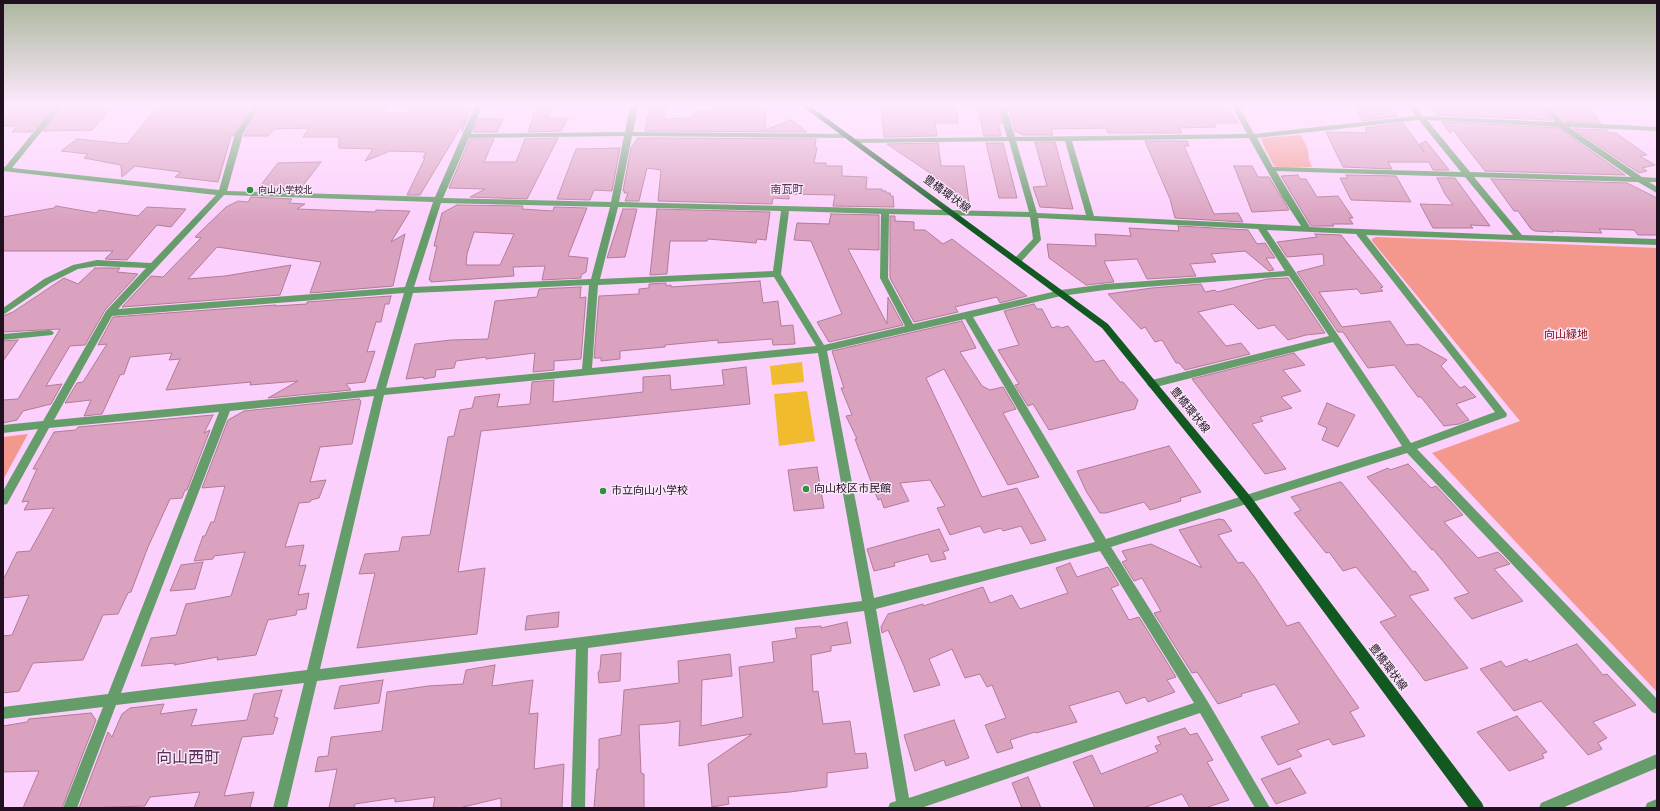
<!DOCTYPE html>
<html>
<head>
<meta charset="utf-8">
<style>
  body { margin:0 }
  #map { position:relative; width:1660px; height:811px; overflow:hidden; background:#fcd0fc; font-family:"Asap Condensed",sans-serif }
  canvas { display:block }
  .frame { position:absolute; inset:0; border:4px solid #201020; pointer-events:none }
</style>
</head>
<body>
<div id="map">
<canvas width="1660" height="811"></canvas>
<div class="frame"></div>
</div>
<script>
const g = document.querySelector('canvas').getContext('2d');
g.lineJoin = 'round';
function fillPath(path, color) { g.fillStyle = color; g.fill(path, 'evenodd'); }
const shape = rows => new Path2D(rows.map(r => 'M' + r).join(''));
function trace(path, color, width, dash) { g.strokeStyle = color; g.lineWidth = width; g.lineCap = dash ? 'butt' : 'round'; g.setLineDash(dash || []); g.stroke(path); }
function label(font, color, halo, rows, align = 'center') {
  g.font = font + ' "Asap Condensed","Noto Sans JP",sans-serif'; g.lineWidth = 3; g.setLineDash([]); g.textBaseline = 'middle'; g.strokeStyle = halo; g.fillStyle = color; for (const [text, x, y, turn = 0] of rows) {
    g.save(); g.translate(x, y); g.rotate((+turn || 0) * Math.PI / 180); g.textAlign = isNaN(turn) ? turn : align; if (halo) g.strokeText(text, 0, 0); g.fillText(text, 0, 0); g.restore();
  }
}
fillPath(shape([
  [1301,135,1308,150,1309,160,1312,167,1280,168,1274,166,1261,140,1263,138],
  [1376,237,1657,248,1657,692,1432,453,1520,421,1372,241,1372,239],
  [28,434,3,480,3,437]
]), '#f4988e');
fillPath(shape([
  [802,362,804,382,772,385,770,366],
  [807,391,815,441,779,446,774,394]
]), '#f0bc2d');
const building = shape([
  [3,106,53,106,32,132,12,132,17,126,3,126,3,106],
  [63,106,113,106,92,130,43,131,63,106],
  [158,106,251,106,233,136,231,136,218,182,175,177,181,172,135,166,122,177,121,165,84,158,88,154,61,151,77,139,127,144,158,106],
  [261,106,366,106,385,108,387,113,408,112,411,106,471,107,462,132,465,120,420,195,407,195,425,158,423,158,426,152,390,151,365,161,373,149,339,148,339,137,303,137,309,128,274,129,268,136,244,136,261,106],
  [537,106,554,106,547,118,568,118,561,131,528,132,537,106],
  [726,106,766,106,765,130,791,120,807,132,645,131,650,108,666,108,663,119,693,118,694,111,726,109,726,106],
  [881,106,956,106,958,123,935,123,937,136,884,137,881,106],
  [977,106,997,107,1002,124,998,122,1001,136,984,136,979,112,968,107,977,106],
  [1008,106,1227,107,1238,123,1214,123,1216,127,1179,128,1182,133,1108,133,1106,128,1051,129,1053,135,1023,135,1015,131,1008,106],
  [1431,106,1542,106,1552,120,1437,115,1431,106],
  [1552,106,1589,106,1601,123,1564,121,1552,106],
  [1355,107,1391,107,1398,116,1362,121,1355,107],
  [478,119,503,119,497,132,473,132,478,119],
  [1442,122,1558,128,1625,175,1485,171,1453,130,1450,133,1442,122],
  [1403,123,1424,152,1420,144,1426,141,1449,170,1433,170,1429,162,1388,162,1392,169,1343,167,1326,132,1367,133,1365,128,1403,123],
  [1574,129,1607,130,1609,133,1616,133,1647,155,1640,156,1655,165,1642,168,1647,171,1639,173,1574,129],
  [558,138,527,199,470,197,485,189,449,188,470,139,494,139,484,162,516,162,525,139,558,138],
  [638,138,816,139,815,147,817,148,814,163,826,163,826,166,842,166,842,176,867,177,866,189,882,189,882,191,886,191,886,193,890,193,891,196,893,196,894,207,833,206,835,195,789,194,789,199,773,198,772,204,658,201,661,170,647,168,639,201,625,201,628,193,624,193,625,191,623,191,631,148,638,138],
  [1145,141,1187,141,1189,146,1184,146,1214,214,1238,213,1243,222,1175,218,1170,199,1145,141],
  [1035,142,1055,142,1073,209,1040,207,1033,187,1047,186,1035,142],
  [938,143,941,166,964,166,970,209,964,209,954,189,948,188,930,173,887,144,938,143],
  [986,143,1003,143,1017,198,999,198,986,143],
  [620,148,612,191,594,190,590,200,557,199,576,149,620,148],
  [321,162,298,192,257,190,278,163,321,162],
  [1234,166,1252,166,1258,177,1269,177,1289,210,1252,212,1234,166],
  [1298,175,1300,179,1306,179,1317,197,1338,196,1353,218,1349,218,1353,224,1332,224,1334,226,1311,226,1281,176,1298,175],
  [1346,175,1396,176,1411,202,1351,200,1340,178,1348,178,1346,175],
  [1437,178,1455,178,1490,226,1470,225,1473,228,1433,228,1420,204,1453,205,1445,194,1437,178],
  [1491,179,1627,183,1657,198,1657,235,1638,235,1634,230,1599,229,1602,233,1552,231,1553,232,1535,231,1531,229,1518,211,1514,211,1491,179],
  [251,197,292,199,289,203,305,204,297,209,375,212,376,210,410,211,391,242,405,234,393,286,310,293,321,262,217,247,188,279,225,276,291,265,280,295,122,307,151,276,163,277,201,238,195,237,226,207,238,201,248,202,251,197],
  [457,205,523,206,522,209,553,211,554,207,587,208,568,256,588,258,586,272,581,275,581,278,542,280,545,266,513,267,514,276,431,282,431,280,429,280,437,246,434,246,442,213,457,205],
  [474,232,514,234,500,265,466,265,467,254,474,232],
  [56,206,96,213,99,210,138,216,147,207,186,209,171,227,157,225,127,260,105,259,113,251,3,251,3,217,54,208,56,206],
  [623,209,637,209,625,257,607,258,623,209],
  [657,209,770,212,766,240,757,239,756,243,708,239,707,241,670,241,667,274,650,275,657,209],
  [831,214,879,215,879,250,848,249,887,324,888,297,903,325,829,342,817,322,842,314,811,241,794,240,797,223,829,224,831,214],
  [890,216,895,216,895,221,914,222,914,230,925,230,943,244,952,239,1027,296,1000,303,997,297,955,307,958,312,914,322,890,278,890,216],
  [1178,226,1248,230,1257,244,1265,243,1275,258,1266,258,1274,270,1269,271,1245,251,1211,254,1216,262,1190,264,1196,276,1147,279,1137,259,1104,261,1114,282,1086,285,1049,258,1047,244,1096,246,1095,234,1131,236,1129,228,1179,231,1178,226],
  [1315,234,1341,235,1383,287,1380,288,1383,291,1361,294,1357,289,1319,292,1342,327,1390,321,1406,345,1418,344,1447,360,1441,366,1460,388,1465,386,1476,397,1456,404,1469,420,1459,424,1444,426,1421,397,1418,397,1394,365,1368,368,1343,332,1338,332,1297,272,1324,265,1323,254,1287,257,1277,242,1317,237,1315,234],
  [95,268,120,268,117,272,138,274,105,310,85,345,70,346,46,386,62,384,51,404,23,411,17,420,3,423,3,400,18,399,60,329,3,332,3,316,13,312,64,278,78,284,95,268],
  [1288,278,1325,333,1306,335,1288,340,1274,325,1258,329,1233,304,1198,312,1226,346,1241,343,1250,354,1185,370,1179,363,1176,363,1162,340,1155,342,1145,327,1141,329,1108,294,1152,288,1201,284,1205,292,1215,290,1217,292,1267,279,1288,278],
  [760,281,763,303,778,301,781,326,793,325,795,344,773,345,772,339,718,343,718,340,665,345,665,347,620,351,620,359,601,361,601,358,594,358,599,296,639,294,639,289,649,288,649,284,666,283,666,286,671,285,671,287,760,281],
  [581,287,580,298,586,297,581,359,554,361,554,370,533,372,535,353,486,359,486,357,456,361,454,368,436,370,435,377,424,379,423,377,406,379,415,344,451,340,488,339,495,301,537,297,539,289,581,287],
  [391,296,389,304,385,304,381,322,376,322,367,352,375,351,365,382,346,384,351,390,268,398,298,381,250,385,251,382,166,390,180,359,169,360,172,353,130,357,124,374,120,375,102,414,84,416,91,400,65,403,77,383,83,382,107,344,98,345,113,317,276,305,275,306,307,304,307,302,391,296],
  [1034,304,1037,309,1042,309,1052,328,1058,326,1061,328,1068,326,1095,362,1104,360,1120,382,1123,382,1138,400,1135,409,1049,430,1033,404,1028,406,1015,385,1019,384,998,350,1019,345,1004,311,1034,304],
  [962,321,976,348,960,352,982,386,990,390,1003,387,1016,409,1003,413,1039,477,1008,485,944,369,926,378,982,497,1017,488,1046,540,1031,544,1021,526,1003,531,1001,528,984,533,980,526,950,535,937,508,945,506,930,480,900,483,909,501,884,508,881,499,878,500,855,439,857,439,846,416,852,415,841,388,844,388,832,351,962,321],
  [18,340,3,361,3,341,18,340],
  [1294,353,1305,365,1283,370,1301,391,1281,397,1292,408,1260,417,1263,421,1252,424,1286,469,1265,474,1192,379,1294,353],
  [746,367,750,404,481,431,458,572,485,568,477,634,357,648,375,573,359,574,365,554,399,551,402,537,430,535,448,437,454,436,460,410,472,408,475,397,500,394,497,407,530,404,532,382,554,380,553,402,643,392,643,377,670,375,671,390,724,385,722,370,746,367],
  [359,399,361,401,352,444,320,447,310,482,326,480,319,498,311,500,310,502,299,503,285,547,304,545,299,566,306,565,298,595,309,593,306,609,297,610,296,615,268,620,256,655,217,660,218,657,174,665,175,663,141,666,151,638,176,635,186,604,231,596,245,552,214,556,213,559,194,561,203,536,205,536,211,522,214,522,225,486,202,488,228,420,244,411,359,399],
  [1327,403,1355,415,1338,447,1322,440,1327,428,1318,424,1327,403],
  [213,415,204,433,210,430,187,490,185,490,182,498,170,499,148,547,131,592,128,593,118,614,103,615,83,660,33,663,19,691,3,693,3,636,12,635,29,595,3,598,3,580,17,552,30,551,54,508,24,510,29,501,22,502,37,469,33,469,54,432,76,430,78,427,213,415],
  [1169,446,1201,492,1180,498,1181,501,1150,510,1144,502,1106,513,1100,513,1086,491,1077,471,1169,446],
  [1408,464,1431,488,1436,486,1463,515,1444,522,1478,558,1498,552,1510,564,1494,569,1523,601,1472,619,1454,598,1469,593,1433,549,1432,550,1367,477,1388,468,1390,470,1408,464],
  [817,467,824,508,794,511,788,470,817,467],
  [1340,482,1342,483,1413,572,1415,571,1429,590,1409,596,1468,668,1425,681,1380,622,1396,616,1356,567,1343,571,1329,552,1326,553,1294,513,1301,510,1291,497,1340,482],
  [1219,519,1224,520,1232,531,1218,535,1238,563,1243,562,1254,576,1287,626,1299,622,1359,708,1350,712,1365,736,1333,745,1329,739,1297,750,1302,756,1278,765,1261,737,1300,723,1275,684,1241,694,1242,696,1218,704,1197,672,1192,673,1154,613,1161,611,1142,578,1134,581,1122,562,1127,560,1122,551,1151,544,1202,568,1179,530,1219,519],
  [939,529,949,550,943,552,946,559,931,562,928,554,894,563,895,566,874,571,867,549,939,529],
  [203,562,195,589,170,591,181,565,203,562],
  [1070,563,1077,577,1108,567,1119,585,1111,588,1129,620,1139,617,1176,677,1167,680,1175,692,1148,702,1145,697,1126,704,1119,691,1069,706,1077,722,1036,733,1035,732,1010,740,1013,748,997,753,985,725,1006,718,992,685,987,687,980,674,965,678,952,649,929,659,940,685,914,692,904,666,888,630,882,633,881,627,888,614,923,604,923,606,983,587,990,603,1012,595,1020,609,1068,593,1056,568,1070,563],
  [559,612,558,627,525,630,527,616,559,612],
  [847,622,851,643,831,646,831,651,811,655,813,692,818,691,823,724,850,721,855,754,866,753,868,768,827,773,827,787,790,792,728,797,729,804,712,807,708,764,752,734,679,746,680,721,668,723,639,725,641,773,644,774,644,808,594,808,597,769,599,769,599,739,621,735,624,690,679,683,678,661,730,654,732,676,702,680,701,726,743,717,739,667,774,662,772,642,797,638,795,628,821,626,821,628,847,622],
  [1577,644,1603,675,1607,674,1636,705,1593,722,1607,738,1598,743,1602,749,1588,755,1541,701,1514,711,1480,669,1501,661,1506,667,1527,659,1529,662,1577,644],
  [621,653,620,681,599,683,598,673,600,669,601,655,621,653],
  [495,665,492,686,533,680,529,714,538,713,534,769,564,764,562,808,501,808,501,798,459,808,433,808,435,797,395,802,395,798,355,804,354,808,329,808,337,769,315,772,318,757,328,756,331,737,382,731,387,692,428,686,463,684,466,670,495,665],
  [383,680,379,703,334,709,340,686,383,680],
  [282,690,274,717,278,718,273,734,242,737,224,796,254,792,250,808,194,808,200,792,150,797,145,806,79,808,108,732,112,737,122,714,130,708,164,704,160,714,197,709,191,726,247,720,254,694,282,690],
  [91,713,96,720,62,808,23,808,39,771,3,772,3,726,27,722,29,719,91,713],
  [1517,716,1547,752,1542,754,1544,758,1509,771,1477,732,1517,716],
  [954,720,969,758,946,766,944,760,915,771,904,735,954,720],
  [1185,728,1190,735,1197,733,1213,760,1207,762,1229,800,1205,808,1190,808,1182,794,1143,808,1095,808,1073,762,1092,755,1101,774,1158,752,1155,746,1161,744,1157,737,1185,728],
  [1290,768,1306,793,1276,804,1261,779,1290,768],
  [1028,777,1041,808,1022,808,1012,783,1028,777]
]);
fillPath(building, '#daa2bf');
trace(building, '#b07b97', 1);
fillPath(shape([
  [55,106,62,106,12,168,219,190,235,134,253,106,260,106,243,134,227,191,435,197,475,106,482,106,471,134,625,132,630,106,638,106,633,132,846,134,850,136,846,138,632,136,619,202,1029,212,1009,141,854,143,850,141,854,139,1007,137,998,106,1006,106,1015,137,1247,134,1232,106,1239,106,1254,134,1416,116,1408,106,1415,106,1423,116,1555,122,1543,106,1550,106,1563,122,1657,127,1657,131,1569,127,1642,177,1657,178,1657,182,1649,182,1657,187,1657,193,1638,182,1474,177,1522,235,1657,239,1657,245,1366,235,1507,414,1506,417,1417,449,1657,699,1657,714,1652,712,1407,453,1111,547,1208,702,1270,808,1255,808,1200,713,921,808,888,808,890,803,896,801,864,611,588,648,585,808,571,808,576,649,317,681,287,808,273,808,304,683,116,705,77,808,63,808,103,707,3,719,3,707,108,694,219,412,49,428,7,504,3,505,3,491,38,429,3,433,3,425,43,421,106,311,146,268,97,266,78,269,50,283,3,315,3,308,44,279,73,265,97,260,151,263,216,195,3,171,3,167,5,167,55,106],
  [1419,120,1461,172,1273,167,1257,138,1419,120],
  [1427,120,1558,127,1631,177,1470,172,1427,120],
  [624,136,611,202,443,198,469,138,624,136],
  [1249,138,1282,197,1301,226,1094,216,1072,141,1249,138],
  [1016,141,1065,141,1086,215,1037,213,1016,141],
  [1276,171,1465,177,1513,235,1310,227,1276,171],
  [224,195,433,202,405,287,118,309,224,195],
  [441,203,610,207,591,279,414,287,441,203],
  [618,207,781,211,773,271,600,279,618,207],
  [789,211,881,214,880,278,905,326,824,345,781,274,789,211],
  [889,214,1030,217,1033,239,1014,259,1013,261,1017,264,1020,263,1041,240,1038,218,1258,229,1285,271,1105,284,1061,290,913,324,888,278,889,214],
  [1267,230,1356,234,1495,412,1411,443,1267,230],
  [1289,276,1329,336,1152,380,1149,381,1147,384,1149,387,1152,388,1333,342,1402,446,1106,539,973,317,1061,296,1105,290,1289,276],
  [774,277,816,346,592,368,598,285,774,277],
  [589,285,582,369,386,388,413,293,589,285],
  [404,293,376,389,54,420,112,316,404,293],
  [965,319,1095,542,874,598,827,351,965,319],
  [818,353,862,601,582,637,320,669,384,395,818,353],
  [374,396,307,670,121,693,230,411,374,396],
  [1100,551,1194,703,909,798,876,609,1100,551],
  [49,330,52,331,54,333,52,335,3,340,3,334,49,330],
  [1657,754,1657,768,1562,808,1539,808,1541,803,1657,754],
  [1657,799,1657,808,1645,808,1647,803,1657,799]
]), '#649d69');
fillPath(shape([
  [802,106,810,106,1108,324,1251,497,1482,803,1484,808,1469,808,1243,503,1102,328,802,106]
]), '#125921');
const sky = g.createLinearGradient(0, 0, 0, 220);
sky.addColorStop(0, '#abb79d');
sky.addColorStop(0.48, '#feeafe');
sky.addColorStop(1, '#feeafe00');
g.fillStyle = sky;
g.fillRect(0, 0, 1660, 220);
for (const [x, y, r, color] of [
  [250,190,4,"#308f41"],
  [806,489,4,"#308f41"],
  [603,491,4,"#308f41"]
]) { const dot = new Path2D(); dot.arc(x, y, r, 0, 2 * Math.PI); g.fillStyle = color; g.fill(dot); trace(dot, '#f9e7f9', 1.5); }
label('9px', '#201020', '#f9e7f9', [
  ["向山小学校北",258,190]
], 'left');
label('11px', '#573357', '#f9e7f9', [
  ["南瓦町",787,190]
]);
label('11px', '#201020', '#f9e7f9', [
  ["豊橋環状線",947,194,36],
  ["豊橋環状線",1190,410,51],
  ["豊橋環状線",1388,667,53]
]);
label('11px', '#7f070e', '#f9e7f9', [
  ["向山緑地",1566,335]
]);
label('11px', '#201020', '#f9e7f9', [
  ["向山校区市民館",814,489],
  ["市立向山小学校",611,491]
], 'left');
label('16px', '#573357', '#f9e7f9', [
  ["向山西町",188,758]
]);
</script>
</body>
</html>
